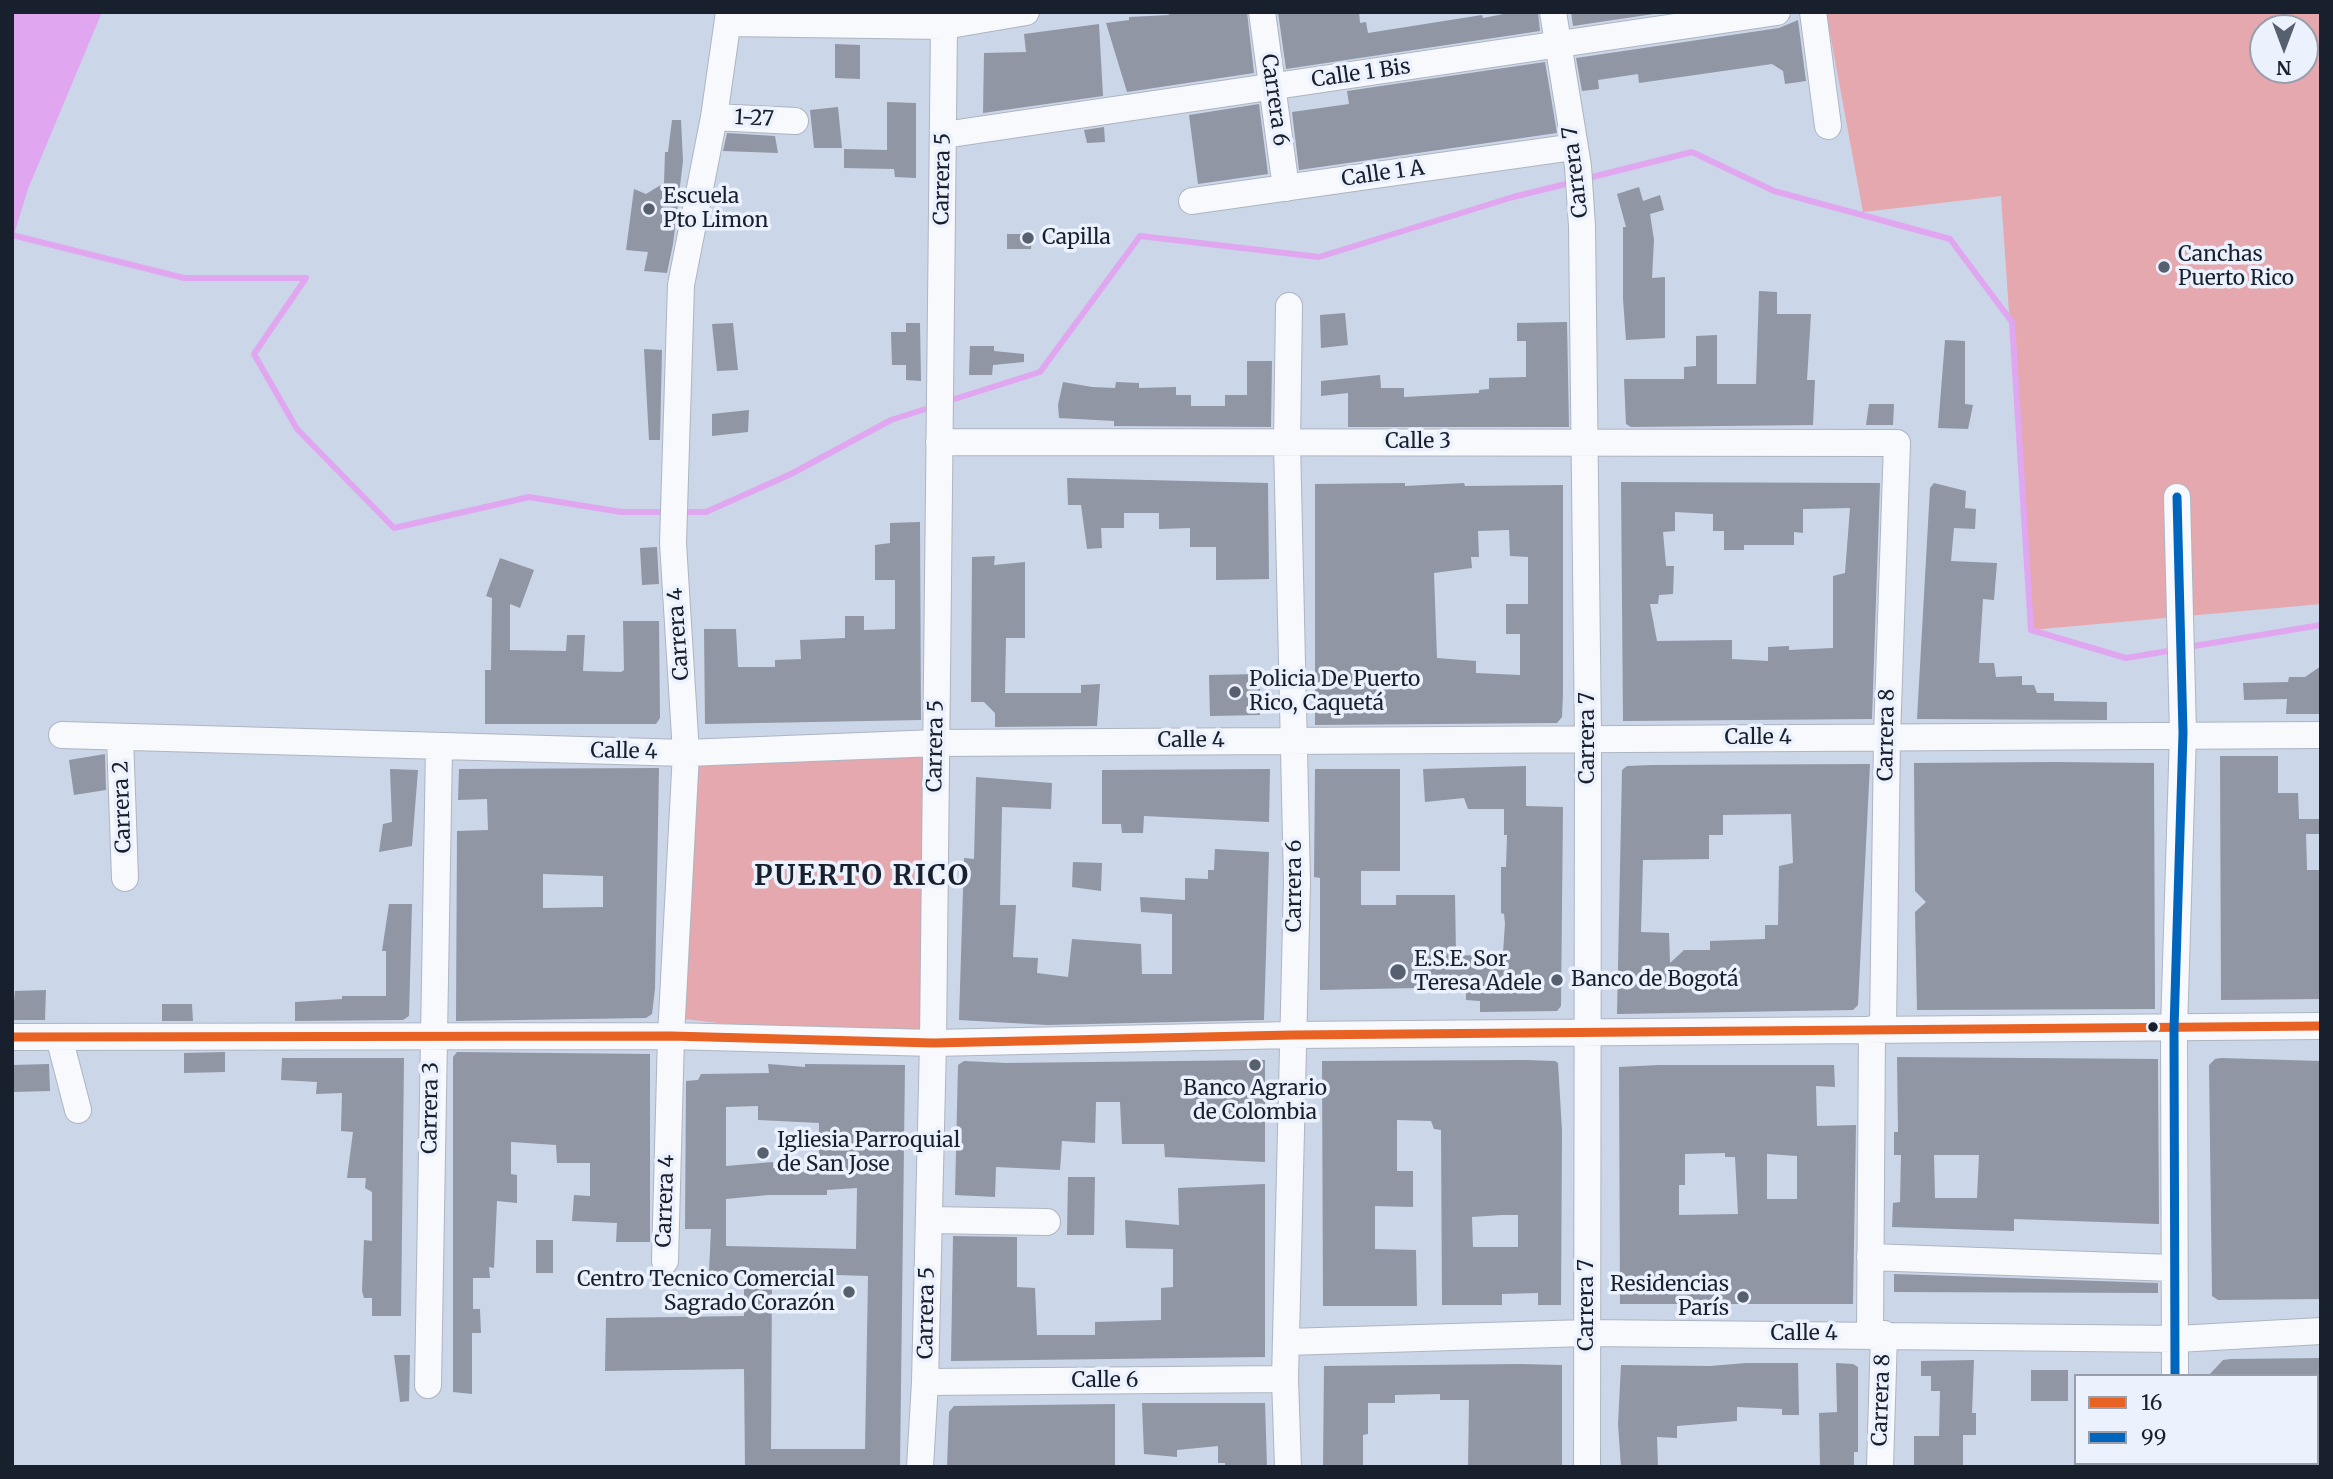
<!DOCTYPE html>
<html>
<head>
<meta charset="utf-8">
<style>
  body { margin:0 }
  #map { position:relative; width:2333px; height:1479px; overflow:hidden; background:#cbd6e8; font-family:Merriweather,serif }
  canvas { display:block }
  .frame { position:absolute; inset:0; border:14px solid #19202d; pointer-events:none }
  .legend { position:absolute; left:2074px; top:1374px; width:245px; height:91px; box-sizing:border-box; background:#ecf2fd; border:2px solid #989eaa; margin:0; padding:9px 12px; list-style:none; font-size:21px; color:#19202d }
  .legend li { display:flex; align-items:center; gap:14px; height:35px }
  .legend b { width:35px; border:2px solid #989eaa }
  .north { position:absolute; left:2249px; top:14px; width:70px; height:70px; box-sizing:border-box; background:#ecf2fd; border:2px solid #989eaa; border-radius:50%; rotate:180deg; font-size:19px; font-weight:700; line-height:28px; text-align:center; color:#19202d }
  .north::after { content:''; display:block; margin:auto; width:24px; height:32px; background:#57606e; clip-path:polygon(50% 0,100% 100%,50% 72%,0 100%) }
</style>
</head>
<body>
<div id="map">
<canvas width="2333" height="1479"></canvas>
<div class="frame"></div>
<ul class="legend">
<li><b style="height:9px;background:#e76223"></b>16</li>
<li><b style="height:9px;background:#0065bd"></b>99</li>
</ul>
<div class="north">N</div>
</div>
<script>
const g = document.querySelector('canvas').getContext('2d');
g.lineJoin = 'round';
function fillPath(path, color) { g.fillStyle = color; g.fill(path, 'evenodd'); }
const shape = rows => new Path2D(rows.map(r => 'M' + r).join(''));
function trace(path, color, width, dash) { g.strokeStyle = color; g.lineWidth = width; g.lineCap = dash ? 'butt' : 'round'; g.setLineDash(dash || []); g.stroke(path); }
function label(font, color, halo, rows, align = 'center') {
  g.font = font + ' Merriweather,serif'; g.lineWidth = 7; g.setLineDash([]); g.textBaseline = 'middle'; g.strokeStyle = halo; g.fillStyle = color; for (const [text, x, y, turn = 0] of rows) {
    g.save(); g.translate(x, y); g.rotate((+turn || 0) * Math.PI / 180); g.textAlign = isNaN(turn) ? turn : align; if (halo) g.strokeText(text, 0, 0); g.fillText(text, 0, 0); g.restore();
  }
}
fillPath(shape([
  [1826,12,2321,12,2321,604,2031,630,2001,196,1863,212],
  [2263,28,2305,28,2305,70,2263,70],
  [930,747,924,1034,786,1031,684,1019,686,753]
]), '#e5a8ae');
fillPath(shape([
  [12,12,102,12,28,189,12,241]
]), '#e0a7f0');
trace(shape([
  [1584,179,1692,152,1774,191,1950,239,2012,322,2031,630,2126,658,2174,650],
  [12,235,184,278,306,278,254,354,297,429,394,528,529,497,621,512,668,512],
  [945,402,1040,372,1140,236,1319,257,1513,197,1574,182],
  [679,512,706,512,791,474,891,420,932,407],
  [2188,647,2321,625]
]), '#e0a7f0', 6);
fillPath(shape([
  [1168,12,1247,12,1254,73,1127,92,1106,23,1129,20,1129,17,1169,15],
  [1278,12,1359,12,1360,23,1366,22,1368,33,1482,15,1483,18,1514,12,1538,12,1540,31,1286,69],
  [1571,12,1667,12,1573,26],
  [1798,20,1806,81,1785,84,1783,71,1772,64,1639,83,1638,74,1598,80,1599,89,1582,91,1576,58,1779,28],
  [1099,24,1103,96,983,113,984,53,1026,52,1024,34],
  [835,44,860,45,860,79,835,78],
  [1545,62,1557,133,1299,170,1292,112,1349,104,1347,91],
  [887,102,916,103,916,178,895,177,894,169,844,168,844,149,887,150],
  [1259,104,1268,174,1198,184,1189,115],
  [838,107,842,148,814,148,810,110],
  [672,120,681,120,683,161,673,244,667,273,644,271,648,252,626,250,634,189,646,194,664,183,665,152,668,152],
  [1104,127,1105,142,1087,143,1084,130],
  [727,133,775,136,778,153,723,151],
  [1639,187,1643,201,1660,195,1664,210,1650,214,1654,240,1652,278,1665,277,1665,338,1626,340,1623,299,1623,227,1626,227,1617,194],
  [1007,234,1032,234,1031,249,1007,249],
  [1759,291,1777,292,1777,314,1811,314,1807,380,1815,380,1813,425,1631,427,1626,424,1624,379,1684,379,1684,367,1696,366,1696,336,1717,335,1717,384,1756,384],
  [1345,313,1348,345,1321,348,1320,315],
  [1567,322,1569,427,1348,427,1348,393,1321,396,1321,381,1380,375,1381,388,1404,388,1404,397,1479,393,1479,390,1489,389,1489,378,1526,377,1526,341,1517,341,1517,323],
  [733,323,738,370,717,371,712,324],
  [906,323,920,323,921,381,906,380,906,365,892,365,891,332,906,332],
  [1945,340,1965,341,1965,404,1973,405,1968,429,1938,428],
  [970,346,994,346,994,351,1024,354,1024,362,993,365,992,375,969,375],
  [644,349,662,350,660,440,649,440],
  [1247,361,1272,361,1271,427,1114,426,1114,421,1059,418,1058,405,1063,382,1092,387,1115,388,1116,382,1139,383,1139,388,1176,387,1176,395,1191,395,1191,406,1225,406,1225,395,1247,395],
  [1869,404,1894,404,1893,425,1866,425],
  [749,410,748,432,712,436,712,414],
  [1067,478,1268,483,1269,579,1216,580,1216,547,1190,547,1190,528,1159,529,1159,513,1124,513,1124,528,1101,528,1102,548,1087,549,1081,505,1068,505],
  [1621,482,1880,483,1872,719,1623,721],
  [1850,508,1845,573,1833,576,1833,648,1789,650,1789,646,1768,647,1768,661,1732,659,1732,640,1657,641,1650,604,1658,604,1659,595,1673,594,1674,566,1666,566,1663,532,1675,531,1675,512,1713,514,1713,531,1724,531,1724,550,1744,550,1744,545,1794,545,1794,532,1803,533,1803,509],
  [1405,483,1405,486,1464,483,1465,486,1563,485,1563,693,1562,717,1557,723,1315,725,1315,484],
  [1509,530,1510,556,1528,557,1528,604,1506,604,1506,634,1520,634,1520,675,1476,673,1476,661,1437,658,1434,573,1472,568,1471,557,1479,557,1478,531],
  [1934,483,1966,491,1965,508,1976,509,1975,529,1954,528,1951,561,1997,563,1994,600,1983,599,1979,663,1994,663,1996,677,2022,676,2022,685,2034,685,2037,693,2054,693,2054,701,2107,702,2107,720,1917,719,1930,488],
  [920,522,921,720,705,724,704,629,736,629,738,667,775,667,775,660,801,659,800,640,845,638,845,616,864,616,864,630,895,629,895,580,875,580,875,545,890,543,890,523],
  [657,547,659,584,642,585,640,548],
  [995,556,994,565,1025,562,1025,638,1006,638,1005,693,1081,693,1081,685,1100,684,1097,726,995,727,995,713,984,702,971,702,972,557],
  [500,558,534,570,520,608,510,604,510,650,566,651,567,635,585,635,583,671,621,672,624,670,623,621,659,621,660,718,656,724,485,724,485,670,491,670,492,598,486,596],
  [2321,666,2321,714,2286,714,2287,699,2244,700,2243,683,2288,682,2289,677,2305,677],
  [1260,674,1260,715,1210,716,1209,675],
  [105,754,106,790,74,795,69,760],
  [2220,756,2278,756,2278,793,2298,793,2299,819,2321,819,2321,834,2306,834,2307,870,2320,870,2321,999,2221,1000],
  [2056,762,2154,763,2155,1009,1917,1010,1915,912,1926,902,1915,891,1914,763],
  [1870,764,1858,1005,1853,1010,1617,1014,1622,770,1627,766,1652,765],
  [1791,814,1793,863,1779,866,1778,925,1765,925,1765,939,1710,941,1710,950,1684,950,1670,963,1669,933,1641,932,1643,860,1709,859,1709,835,1723,835,1723,815],
  [1526,766,1526,806,1563,807,1561,1006,1557,1011,1480,1012,1480,1001,1466,1000,1466,987,1320,990,1320,878,1314,877,1315,769,1400,769,1400,871,1361,871,1361,905,1396,905,1396,895,1455,895,1456,955,1492,956,1492,953,1503,953,1505,923,1504,914,1501,913,1501,867,1506,867,1507,835,1504,835,1504,809,1468,809,1464,798,1425,802,1423,769],
  [659,768,655,989,652,1014,646,1018,456,1021,457,831,488,830,487,799,458,800,459,769],
  [543,874,603,876,603,907,543,908],
  [390,769,418,770,412,846,379,852,383,824,392,822],
  [1270,769,1269,822,1144,816,1143,833,1122,833,1121,824,1102,824,1102,770],
  [976,777,1052,783,1051,809,1002,807,1000,905,1016,905,1013,957,1038,958,1037,973,1068,977,1072,939,1141,944,1142,974,1172,974,1172,914,1141,912,1140,897,1185,900,1185,878,1208,879,1208,870,1214,870,1215,849,1269,852,1264,1020,1047,1025,959,1020,964,858,974,859],
  [1073,862,1102,863,1101,891,1072,887],
  [389,904,412,904,409,1016,403,1020,295,1021,295,1002,342,999,342,996,386,996,386,951,382,951],
  [46,990,45,1020,12,1020,15,991],
  [162,1004,192,1004,193,1021,162,1021],
  [225,1052,225,1072,184,1073,184,1053],
  [457,1052,650,1054,650,1242,616,1242,617,1223,572,1221,574,1195,590,1196,590,1163,557,1163,556,1145,511,1142,511,1174,517,1175,517,1203,497,1201,494,1268,489,1267,490,1278,473,1278,473,1309,480,1309,481,1333,472,1333,472,1394,453,1392,453,1057],
  [1897,1057,2158,1059,2159,1224,2014,1219,2014,1231,1892,1227,1893,1203,1900,1202,1901,1155,1894,1155,1894,1132,1898,1132],
  [1934,1155,1979,1155,1977,1198,1935,1198],
  [282,1058,404,1058,401,1316,372,1316,372,1298,364,1298,362,1291,364,1240,372,1241,372,1192,365,1188,366,1178,347,1178,353,1132,341,1131,342,1093,316,1094,317,1082,281,1080],
  [2221,1058,2321,1061,2321,1299,2218,1300,2212,1296,2209,1065,2215,1059],
  [1265,1060,1265,1162,1165,1157,1164,1144,1122,1144,1120,1102,1096,1102,1095,1143,1062,1141,1060,1170,996,1167,995,1197,955,1195,958,1065,964,1061,1006,1063],
  [1322,1061,1525,1060,1555,1061,1558,1063,1562,1131,1561,1305,1538,1305,1538,1293,1502,1294,1502,1305,1442,1305,1441,1130,1434,1129,1431,1121,1397,1120,1397,1171,1413,1171,1413,1207,1375,1206,1375,1249,1416,1250,1417,1306,1323,1306],
  [1501,1215,1518,1215,1518,1247,1473,1247,1472,1217],
  [49,1064,50,1091,12,1092,13,1065],
  [768,1064,805,1067,805,1064,905,1065,900,1467,745,1467,744,1369,605,1371,606,1318,744,1316,744,1273,709,1272,711,1229,685,1229,686,1081,698,1080,701,1074,769,1073],
  [758,1106,758,1120,819,1123,819,1171,787,1172,787,1168,773,1168,773,1162,726,1166,726,1107],
  [857,1188,856,1249,726,1246,726,1199,768,1195,827,1195,827,1190],
  [772,1273,868,1276,865,1449,771,1449],
  [1659,1065,1834,1065,1835,1087,1816,1086,1817,1126,1856,1125,1853,1304,1620,1304,1619,1067],
  [1725,1153,1725,1157,1735,1157,1738,1214,1679,1215,1679,1185,1685,1185,1685,1154],
  [1767,1154,1797,1156,1797,1199,1767,1199],
  [1068,1177,1095,1177,1094,1235,1067,1235],
  [1265,1184,1265,1357,951,1361,953,1236,1017,1237,1017,1287,1035,1288,1037,1335,1095,1335,1095,1322,1161,1320,1161,1288,1173,1287,1173,1249,1126,1248,1125,1220,1179,1225,1178,1188],
  [536,1240,553,1240,553,1273,536,1273],
  [1894,1274,2158,1283,2158,1293,1894,1292],
  [394,1355,410,1355,409,1401,400,1402],
  [2321,1358,2321,1376,2208,1376,2223,1360,2231,1359],
  [1974,1360,1972,1413,1976,1413,1976,1435,1963,1435,1963,1467,1914,1467,1914,1436,1939,1436,1940,1391,1931,1391,1931,1376,1921,1376,1921,1361],
  [1746,1363,1798,1363,1799,1415,1782,1415,1782,1409,1737,1407,1737,1421,1677,1426,1677,1438,1657,1437,1658,1467,1621,1467,1618,1424,1621,1365,1710,1366],
  [1836,1363,1853,1364,1858,1367,1858,1452,1854,1452,1854,1467,1820,1467,1819,1413,1837,1412],
  [1521,1364,1562,1365,1562,1467,1468,1467,1469,1400,1440,1400,1440,1394,1395,1395,1395,1403,1368,1403,1368,1434,1363,1435,1363,1467,1323,1467,1324,1366],
  [2031,1370,2068,1370,2068,1401,2031,1401],
  [1142,1403,1265,1403,1267,1467,1225,1467,1225,1463,1218,1463,1218,1446,1177,1450,1177,1457,1144,1454],
  [1115,1404,1115,1467,947,1467,949,1412,954,1406]
]), '#9096a4');
const minor = shape([
  [1262,12,1286,188],
  [1553,12,1578,166,1582,226,1588,738,1587,1467],
  [1813,12,1828,126],
  [728,23,944,26,1026,12],
  [714,117,795,121],
  [944,135,1777,12],
  [1192,201,1574,147],
  [939,442,1897,443,1887,737,1883,1028],
  [62,735,686,753,936,743,2321,735],
  [120,737,125,878],
  [12,1037,671,1036,933,1043,1292,1035,2321,1026],
  [59,1037,78,1110],
  [929,1220,1047,1222],
  [1870,1257,2173,1268],
  [665,1261,671,1036,686,753,673,543,681,285,714,117,729,12],
  [1870,1335,1872,1029],
  [1286,1342,1587,1333,2177,1339,2321,1331],
  [2175,1376,2174,1029,2183,733,2177,497],
  [925,1382,1285,1379],
  [428,1385,439,747],
  [920,1467,925,1382,933,1043,944,26],
  [1288,1467,1285,1379,1297,882,1287,442,1289,306],
  [1880,1467,1884,1334],
  [2173,1467,2173,1463]
]);
trace(minor, '#adb5c2', 28);
trace(minor, '#f7f9fc', 26);
trace(shape([
  [12,1037,671,1036,933,1043,1292,1035,2321,1026]
]), '#e76223', 9);
trace(shape([
  [2175,1376,2174,1029,2183,733,2177,497]
]), '#0065bd', 9);
for (const [x, y, r, color] of [
  [649,209,7,"#57606e"],
  [1028,238,7,"#57606e"],
  [2164,267,7,"#57606e"],
  [1235,692,7,"#57606e"],
  [1398,972,9,"#57606e"],
  [1557,980,7,"#57606e"],
  [2153,1027,6,"#19202d"],
  [1255,1065,7,"#57606e"],
  [763,1153,7,"#57606e"],
  [849,1292,7,"#57606e"],
  [1743,1297,7,"#57606e"]
]) { const dot = new Path2D(); dot.arc(x, y, r, 0, 2 * Math.PI); g.fillStyle = color; g.fill(dot); trace(dot, '#ecf2fd', 2.5); }
label('21px', '#19202d', '#ecf2fd', [
  ["Calle 1 Bis",1361,74,-8],
  ["Carrera 6",1274,100,82],
  ["1-27",754,119,3],
  ["Carrera 7",1576,172,-97],
  ["Calle 1 A",1383,174,-8],
  ["Carrera 5",943,179,-89],
  ["Calle 3",1418,442],
  ["Carrera 4",679,634,-94],
  ["Carrera 8",1887,735,-89],
  ["Carrera 7",1588,738,-90],
  ["Calle 4",1758,738],
  ["Calle 4",1191,741],
  ["Carrera 5",936,746,-89],
  ["Calle 4",624,752,1],
  ["Carrera 2",123,807,-92],
  ["Carrera 6",1295,886,-90],
  ["Carrera 3",431,1108,-89],
  ["Carrera 4",666,1201,-88],
  ["Carrera 7",1587,1305,-90],
  ["Carrera 5",927,1313,-89],
  ["Calle 4",1804,1334],
  ["Calle 6",1105,1381],
  ["Carrera 8",1882,1400,-88]
]);
label('21px', '#19202d', '#ecf2fd', [
  ["Escuela",663,197],
  ["Pto Limon",663,221],
  ["Capilla",1042,238],
  ["Canchas",2178,255],
  ["Puerto Rico",2178,279],
  ["Policia De Puerto",1249,680],
  ["Rico, Caquetá",1249,704],
  ["E.S.E. Sor",1414,960],
  ["Teresa Adele",1414,984],
  ["Banco de Bogotá",1571,980],
  ["Banco Agrario",1255,1089,"center"],
  ["de Colombia",1255,1113,"center"],
  ["Igliesia Parroquial",777,1141],
  ["de San Jose",777,1165],
  ["Centro Tecnico Comercial",835,1280,"right"],
  ["Sagrado Corazón",835,1304,"right"],
  ["Residencias",1729,1285,"right"],
  ["París",1729,1309,"right"]
], 'left');
g.letterSpacing = '2px';
label('bold 28px', '#19202d', '#ecf2fd', [
  ["PUERTO RICO",862,877]
]);
g.letterSpacing = '0px';
</script>
</body>
</html>
